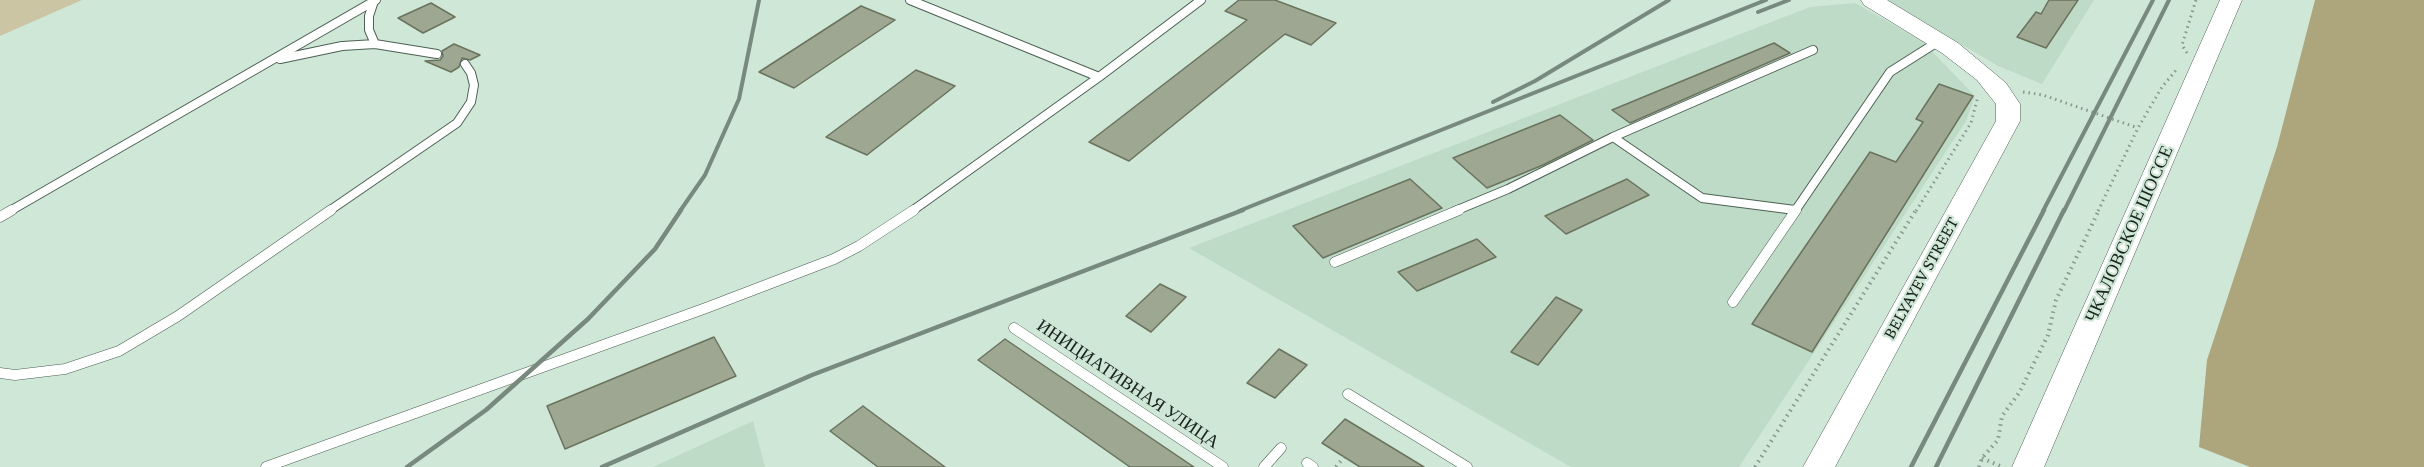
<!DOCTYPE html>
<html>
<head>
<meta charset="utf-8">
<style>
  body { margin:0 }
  canvas { display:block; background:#cfe7d6 }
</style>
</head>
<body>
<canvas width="2424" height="467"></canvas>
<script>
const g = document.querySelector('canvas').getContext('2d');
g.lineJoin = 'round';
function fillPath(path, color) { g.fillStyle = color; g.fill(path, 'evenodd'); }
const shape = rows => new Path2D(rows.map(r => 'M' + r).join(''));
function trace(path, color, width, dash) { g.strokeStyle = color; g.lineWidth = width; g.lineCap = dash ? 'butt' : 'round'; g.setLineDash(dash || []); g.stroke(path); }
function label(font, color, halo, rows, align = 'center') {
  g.font = font + ' "Crimson Pro",serif'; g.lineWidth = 4.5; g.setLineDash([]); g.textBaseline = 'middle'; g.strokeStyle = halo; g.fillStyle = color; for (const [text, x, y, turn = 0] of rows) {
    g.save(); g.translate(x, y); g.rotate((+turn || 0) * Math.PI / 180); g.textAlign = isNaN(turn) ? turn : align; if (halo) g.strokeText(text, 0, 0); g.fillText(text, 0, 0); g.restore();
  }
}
fillPath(shape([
  [1887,0,2094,0,2042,84,1998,66],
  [1855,3,1922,41,1975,96,1966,121,1739,467,1571,467,1189,248,1810,7],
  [753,421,765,467,653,467]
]), '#bedbc7');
fillPath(shape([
  [0,0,82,0,0,36]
]), '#ccc5a3');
fillPath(shape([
  [2315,0,2424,0,2424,467,2250,467,2199,447,2207,360,2277,147]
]), '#ada57c');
const building = shape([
  [1239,0,1275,0,1336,23,1311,45,1285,34,1129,161,1089,142,1247,20,1225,11,1239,0],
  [2049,0,2078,0,2046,48,2017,37,2036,12,2041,14,2049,0],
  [431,3,455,17,423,33,398,18,431,3],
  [861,6,895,20,794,88,759,72,861,6],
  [1774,43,1790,53,1630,123,1612,110,1774,43],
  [454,44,480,55,470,60,462,58,459,67,451,72,425,61,440,60,443,56,442,51,454,44],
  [916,70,955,86,867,155,826,137,916,70],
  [1939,84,1973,96,1812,352,1752,324,1870,152,1896,162,1923,122,1916,119,1939,84],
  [1560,115,1593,140,1543,165,1487,188,1453,158,1560,115],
  [1410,179,1442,208,1323,258,1293,226,1410,179],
  [1627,179,1649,195,1566,234,1545,216,1627,179],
  [1477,239,1496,257,1417,291,1398,272,1477,239],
  [1160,284,1186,297,1151,332,1126,316,1160,284],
  [1556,297,1582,310,1538,365,1511,352,1556,297],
  [714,337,736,376,565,449,547,406,714,337],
  [1005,339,1043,365,1194,467,1130,467,978,360,1005,339],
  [1279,349,1307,365,1275,398,1247,383,1279,349],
  [863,406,945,467,878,467,830,431,863,406],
  [1345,419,1424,467,1360,467,1322,443,1345,419]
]);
fillPath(building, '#9da791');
trace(building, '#6a735d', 1.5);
const laneFar1 = shape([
  [910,0,1099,77],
  [374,1,369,16,369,30,375,44],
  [280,59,342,46,375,44,437,54],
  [1613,137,1702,198,1795,210],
  [10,211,376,0],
  [329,211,457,123,471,102,474,85,471,73,465,64],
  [912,211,1099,77,1201,0],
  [1455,211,1508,189,1613,137,1813,50],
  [1795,211,1890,72,1939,41]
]);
const lane = shape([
  [0,217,12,210],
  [1335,262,1459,210],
  [1733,302,1796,210],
  [1014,328,1223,467],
  [0,373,15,375,65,369,119,351,178,316,331,210],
  [1348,394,1467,467],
  [1307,463,1313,467],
  [266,467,706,308,834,259,859,246,914,210],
  [1264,467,1281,448]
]);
const secondary = shape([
  [1861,0,1887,0,1958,43,2006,83,2020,104,2020,121,1835,467,1803,467,1996,121,1996,104,1977,80,1942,53,1864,5,1861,0],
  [2220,0,2242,0,2044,467,2012,467,2220,0]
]);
trace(laneFar1, '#4c6152', 10);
trace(lane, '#4c6152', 11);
trace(secondary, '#4c6152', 1);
trace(shape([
  [2187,53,2182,45,2196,0],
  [2023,92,2043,95,2138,128],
  [1916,211,1971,123,1978,96],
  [2098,211,2138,128,2162,87,2177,69]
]), '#86988b', 3, [1.5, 4]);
trace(shape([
  [1982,458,2002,467],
  [1336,467,1344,457],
  [1755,467,1916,210],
  [1979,467,1982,458,1998,440,2002,416,2019,393,2048,335,2056,300,2099,210]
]), '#86988b', 4, [1.5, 4.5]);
trace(laneFar1, '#fff', 8);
trace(lane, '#fff', 10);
fillPath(secondary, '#fff');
trace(shape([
  [1758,12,1789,0],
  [1493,102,1535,81,1669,0],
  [680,211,705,175,739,99,759,0],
  [1239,211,1766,0],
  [2043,211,2153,0],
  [2064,211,2169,0]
]), '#78897d', 4);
trace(shape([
  [407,467,486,410,588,319,655,249,681,210],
  [602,467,812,375,1243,210],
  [1911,467,2044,210],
  [1936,467,2064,210]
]), '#78897d', 4.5);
label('18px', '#1a231d', '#cfe7d6', [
  ["ЧКАЛОВСКОЕ ШОССЕ",2129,234,-66],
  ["BELYAYEV STREET",1921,278,-61],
  ["ИНИЦИАТИВНАЯ УЛИЦА",1128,384,34]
]);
</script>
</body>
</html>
